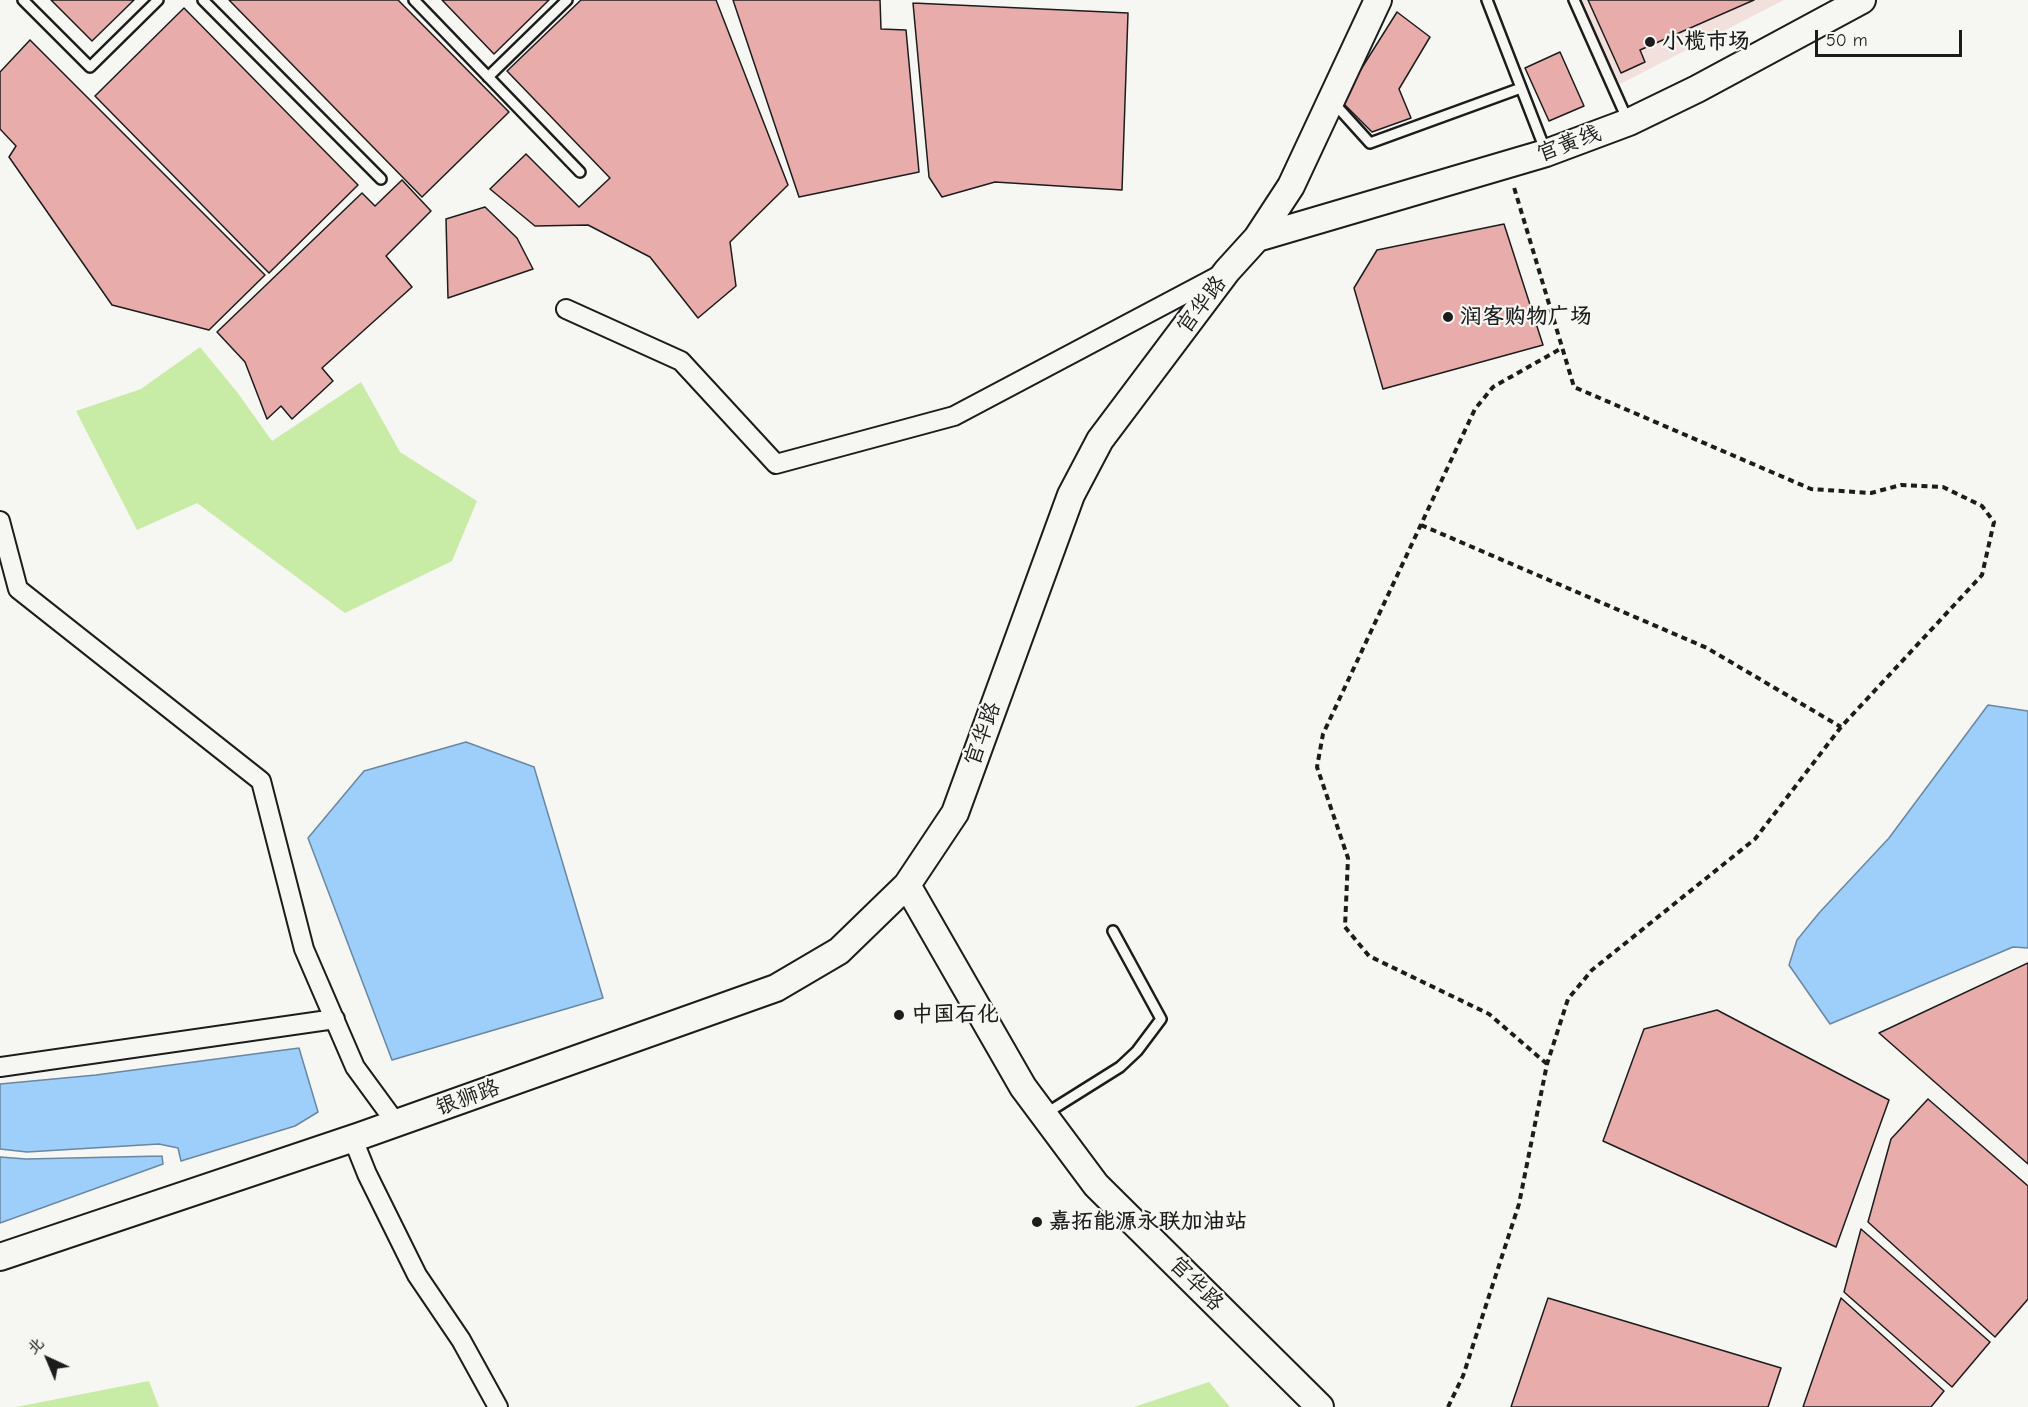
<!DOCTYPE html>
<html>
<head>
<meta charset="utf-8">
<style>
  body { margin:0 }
  #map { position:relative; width:2028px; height:1407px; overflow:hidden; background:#f6f6f2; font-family:"Comic Neue","LXGW WenKai TC",sans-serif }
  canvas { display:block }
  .north { position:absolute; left:18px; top:1329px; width:60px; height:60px; -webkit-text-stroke:4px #f6f6f2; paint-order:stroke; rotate:316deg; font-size:16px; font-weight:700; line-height:24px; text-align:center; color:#1c1c1c }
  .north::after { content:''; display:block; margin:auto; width:21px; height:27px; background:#1c1c1c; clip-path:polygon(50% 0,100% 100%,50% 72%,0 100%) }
  .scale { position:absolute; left:1815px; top:30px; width:147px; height:27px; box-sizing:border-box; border:3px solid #1c1c1c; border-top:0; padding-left:8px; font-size:18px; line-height:21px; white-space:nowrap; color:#1c1c1c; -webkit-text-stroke:4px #f6f6f2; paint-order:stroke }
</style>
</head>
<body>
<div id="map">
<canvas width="2028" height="1407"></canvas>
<div class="north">北</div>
<div class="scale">50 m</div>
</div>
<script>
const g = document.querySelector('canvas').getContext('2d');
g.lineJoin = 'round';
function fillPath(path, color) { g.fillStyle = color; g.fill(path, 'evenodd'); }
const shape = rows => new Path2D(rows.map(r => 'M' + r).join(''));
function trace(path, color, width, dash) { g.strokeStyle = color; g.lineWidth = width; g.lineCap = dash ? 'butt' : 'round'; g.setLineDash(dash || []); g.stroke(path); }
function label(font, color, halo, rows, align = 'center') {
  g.font = font + ' "Comic Neue","LXGW WenKai TC",sans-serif'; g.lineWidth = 4.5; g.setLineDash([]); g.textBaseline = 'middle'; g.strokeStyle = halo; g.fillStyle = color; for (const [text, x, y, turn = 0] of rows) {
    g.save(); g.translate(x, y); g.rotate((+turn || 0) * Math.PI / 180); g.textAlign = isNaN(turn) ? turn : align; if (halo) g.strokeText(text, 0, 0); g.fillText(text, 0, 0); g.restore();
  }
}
fillPath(shape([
  [1578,0,1784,0,1620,84]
]), '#f2e0dd');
fillPath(shape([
  [200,347,237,392,272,441,361,382,400,452,477,501,452,561,345,613,197,503,137,530,76,411,141,389],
  [149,1381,159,1407,16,1407],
  [1209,1382,1230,1407,1134,1407]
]), '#c8eca5');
const water = shape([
  [1988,705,2028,711,2028,948,2013,947,1830,1024,1789,965,1797,940,1819,913,1889,838,1988,705],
  [466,742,534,767,603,998,392,1060,308,838,364,771,466,742],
  [299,1048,318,1112,295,1126,181,1161,178,1148,159,1144,27,1152,0,1149,0,1084,96,1075,299,1048],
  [162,1156,163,1164,0,1223,0,1157,26,1159,162,1156]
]);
fillPath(water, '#9ecefa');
trace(water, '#6a87a1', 1.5);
const building = shape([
  [51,0,134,0,92,41,51,0],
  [229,0,398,0,509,112,422,197,229,0],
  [442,0,549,0,494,54,442,0],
  [581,0,716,0,788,185,730,242,736,286,698,318,650,257,588,225,535,226,490,189,526,154,579,207,610,178,507,71,581,0],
  [733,0,880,0,881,29,906,30,919,172,799,197,733,0],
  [1588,0,1754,0,1640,50,1645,62,1621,73,1588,0],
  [913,3,1128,13,1122,190,995,182,942,197,929,177,913,3],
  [184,8,358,185,269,273,95,96,184,8],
  [1397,12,1430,37,1399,89,1411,118,1372,132,1341,101,1397,12],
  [30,40,265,275,209,330,112,305,9,157,16,146,0,129,0,72,30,40],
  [1560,52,1584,106,1549,121,1525,68,1560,52],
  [402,180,431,211,386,256,412,287,322,368,333,381,292,419,281,406,267,419,245,362,217,332,362,193,375,206,402,180],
  [485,207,517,238,533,269,448,298,446,219,485,207],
  [1504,224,1543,345,1383,389,1354,288,1377,250,1504,224],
  [2028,963,2028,1164,1879,1033,2028,963],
  [1717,1010,1889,1100,1836,1247,1603,1141,1644,1029,1717,1010],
  [1928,1099,2028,1186,2028,1299,1995,1337,1868,1222,1891,1139,1928,1099],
  [1861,1229,1990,1342,1952,1387,1844,1292,1861,1229],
  [1548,1298,1781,1368,1768,1407,1511,1407,1548,1298],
  [1841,1298,1944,1391,1931,1407,1803,1407,1841,1298]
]);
fillPath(building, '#e8adab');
trace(building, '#1c1c1c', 1.5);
const lane = shape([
  [23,0,90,67,158,0],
  [203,0,381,179],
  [414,0,580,172],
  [1487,0,1546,152],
  [1574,0,1628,121],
  [488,77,567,0],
  [1333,102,1370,143,1521,88],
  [1045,1114,1120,1067,1137,1051,1161,1019,1113,931]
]);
const street = shape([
  [566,309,681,361,776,464,954,416,1222,274],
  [0,521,18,589,261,781,304,949,355,1067,396,1123],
  [0,1067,335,1019],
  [353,1139,367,1174,417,1275,461,1340,498,1407]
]);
const secondary = shape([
  [1257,238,1546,153,1629,122,1697,89,1862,0],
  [907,885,1023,1087,1096,1185,1320,1407],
  [0,1257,360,1136,776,988,839,951,907,885,955,813,1071,495,1100,440,1227,271,1257,238,1291,186,1378,0]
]);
trace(lane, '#1c1c1c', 14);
trace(street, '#1c1c1c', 22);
trace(secondary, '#1c1c1c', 30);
trace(shape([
  [1421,525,1707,648,1841,727],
  [1547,1064,1489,1014,1369,956,1345,927,1348,858,1317,767,1323,734,1475,409,1493,387,1562,348],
  [1448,1407,1463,1376,1519,1204,1547,1064,1568,999,1592,970,1755,839,1841,727,1982,575,1994,522,1982,506,1943,487,1901,485,1871,493,1811,489,1574,387,1513,184]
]), '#1c1c1c', 4, [6, 4.5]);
trace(lane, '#f6f6f2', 9);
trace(street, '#f6f6f2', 18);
trace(secondary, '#f6f6f2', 26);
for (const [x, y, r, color] of [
  [1650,42,6,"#1c1c1c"],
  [1448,317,6,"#1c1c1c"],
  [899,1015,6,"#1c1c1c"],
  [1037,1222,6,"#1c1c1c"]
]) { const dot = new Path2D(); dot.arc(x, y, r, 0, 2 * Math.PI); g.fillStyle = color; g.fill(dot); trace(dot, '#f6f6f2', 2); }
label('bold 22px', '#1c1c1c', '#f6f6f2', [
  ["小榄市场",1662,42],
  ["润客购物广场",1460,317],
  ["中国石化",911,1015],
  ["嘉拓能源永联加油站",1049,1222]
], 'left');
label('22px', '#1c1c1c', '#f6f6f2', [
  ["官黄线",1569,144,-20],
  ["官华路",1202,305,-53],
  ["官华路",983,734,-70],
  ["银狮路",468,1098,-20],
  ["官华路",1196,1284,45]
]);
</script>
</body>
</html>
